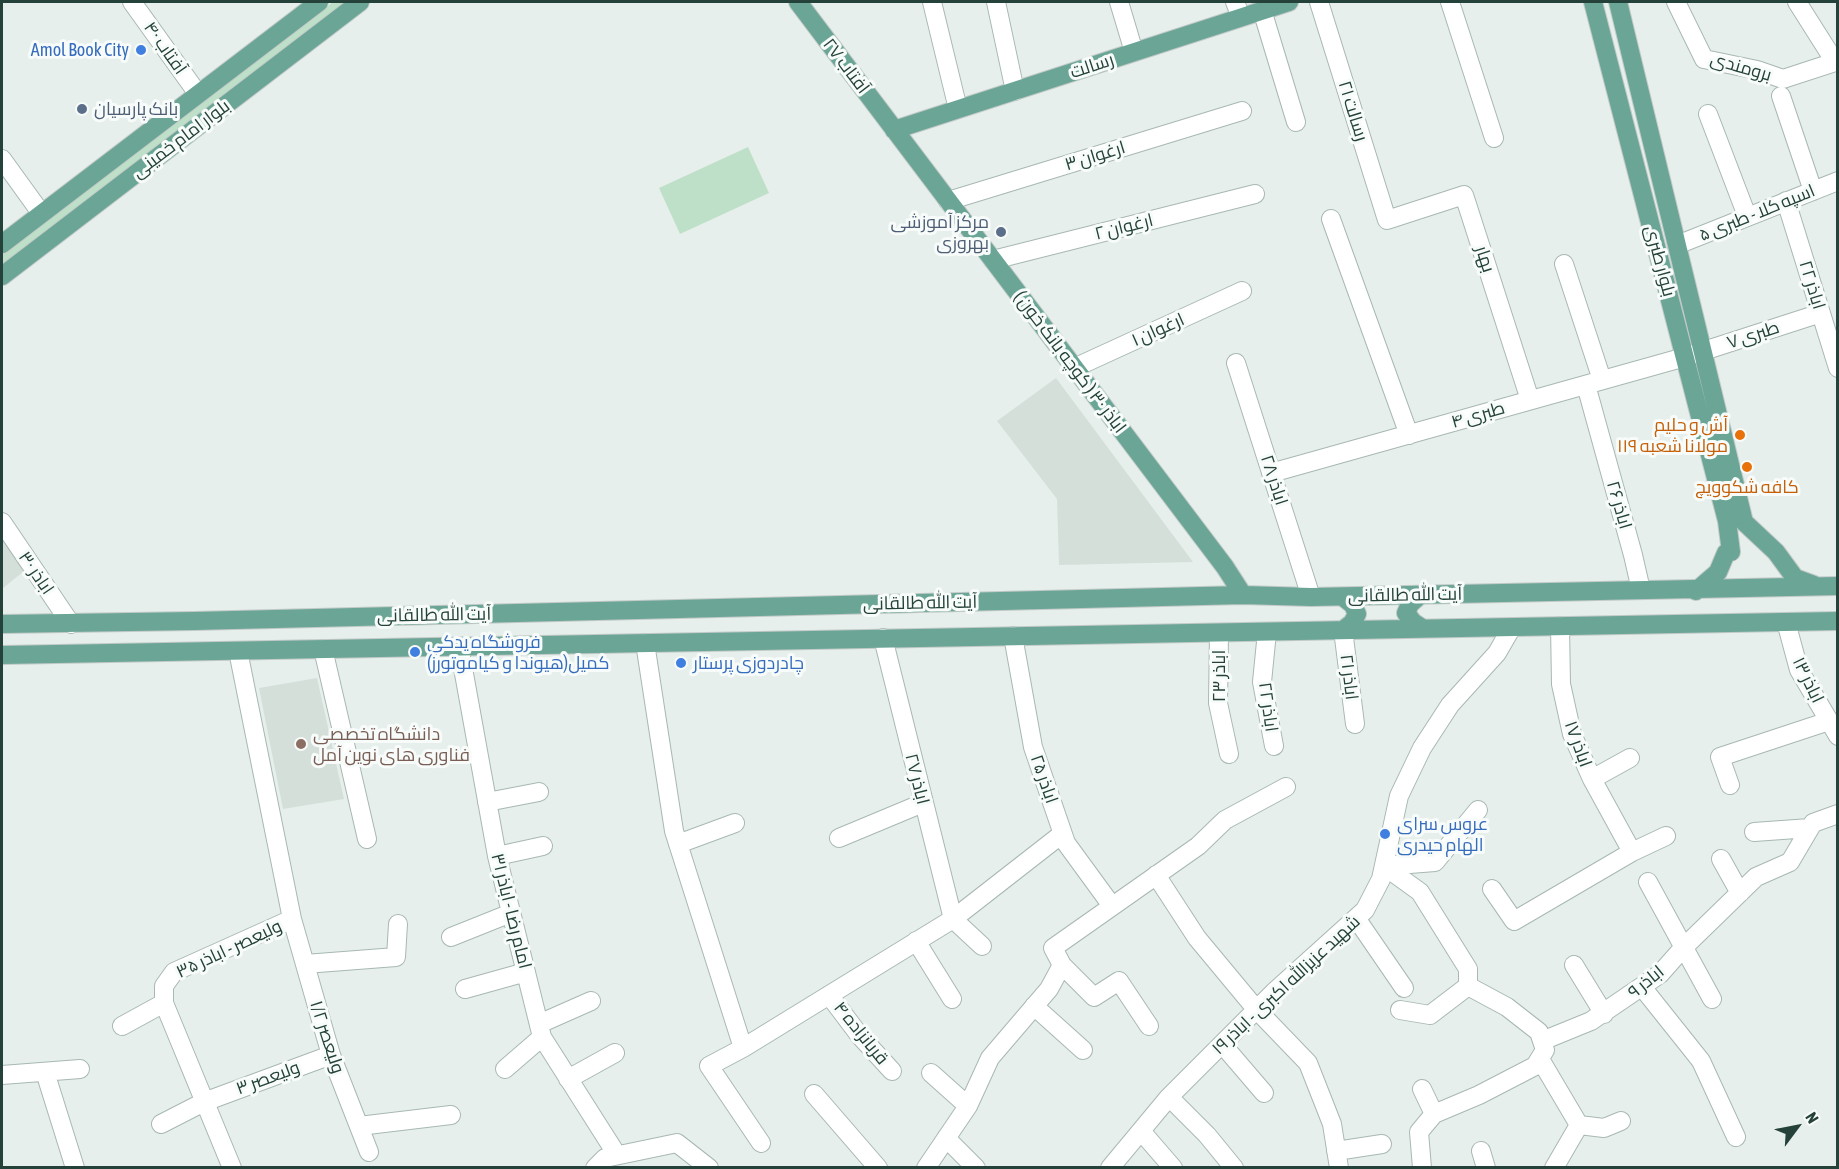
<!DOCTYPE html>
<html>
<head>
<meta charset="utf-8">
<style>
  body { margin:0 }
  #map { position:relative; width:1839px; height:1169px; overflow:hidden; background:#e6efeb; font-family:"Asap Condensed",sans-serif }
  canvas { display:block }
  .frame { position:absolute; inset:0; border:3px solid #24423a; pointer-events:none }
  .north { position:absolute; left:1767px; top:1097px; width:60px; height:60px; -webkit-text-stroke:4px #f7fbf9; paint-order:stroke; rotate:58deg; font-size:16px; font-weight:700; line-height:24px; text-align:center; color:#24423a }
  .north::after { content:''; display:block; margin:auto; width:21px; height:27px; background:#24423a; clip-path:polygon(50% 0,100% 100%,50% 72%,0 100%) }
</style>
</head>
<body>
<div id="map">
<canvas width="1839" height="1169"></canvas>
<div class="frame"></div>
<div class="north">N</div>
</div>
<script>
const g = document.querySelector('canvas').getContext('2d');
g.lineJoin = 'round';
function fillPath(path, color) { g.fillStyle = color; g.fill(path, 'evenodd'); }
const shape = rows => new Path2D(rows.map(r => 'M' + r).join(''));
function trace(path, color, width, dash) { g.strokeStyle = color; g.lineWidth = width; g.lineCap = dash ? 'butt' : 'round'; g.setLineDash(dash || []); g.stroke(path); }
function label(font, color, halo, rows, align = 'center') {
  g.font = font + ' "Asap Condensed",Cairo,sans-serif'; g.lineWidth = 6; g.setLineDash([]); g.textBaseline = 'middle'; g.strokeStyle = halo; g.fillStyle = color; for (const [text, x, y, turn = 0] of rows) {
    g.save(); g.translate(x, y); g.rotate((+turn || 0) * Math.PI / 180); g.textAlign = isNaN(turn) ? turn : align; if (halo) g.strokeText(text, 0, 0); g.fillText(text, 0, 0); g.restore();
  }
}
fillPath(shape([
  [1056,378,1193,562,1059,565,1057,499,997,421],
  [2,537,24,571,2,589],
  [317,678,344,799,283,809,259,688]
]), '#d4dfda');
fillPath(shape([
  [333,2,348,2,2,266,2,255],
  [748,147,769,193,680,234,659,188]
]), '#bfe0c8');
const minor = shape([
  [132,2,198,94],
  [932,2,958,109],
  [996,2,1015,91],
  [1119,2,1134,52],
  [1235,2,1241,17],
  [1319,2,1387,220,1464,195,1530,400],
  [1450,2,1494,138],
  [1676,2,1704,59,1757,70,1783,79,1838,61],
  [1797,2,1835,62],
  [1262,10,1296,122],
  [1781,96,1813,191],
  [1708,114,1747,216],
  [2,159,41,213],
  [948,201,1242,111],
  [1786,201,1838,368],
  [1331,219,1409,435],
  [1677,245,1838,181],
  [993,260,1255,194],
  [1564,264,1602,380],
  [1236,363,1311,597],
  [1074,368,1242,291],
  [1586,385,1633,555,1641,590],
  [1271,473,1685,357,1821,313],
  [2,522,71,624],
  [1786,622,1799,670,1838,736],
  [1560,626,1561,684,1572,734,1592,779,1632,852],
  [1343,630,1355,724],
  [1267,632,1262,682,1274,746],
  [1219,633,1218,703,1229,754],
  [1013,636,1033,747,1066,843,1112,906],
  [883,638,953,919,982,946],
  [645,643,674,831,743,1048],
  [459,646,497,856,542,1037,617,1155],
  [323,649,367,839],
  [1592,779,1630,758],
  [1730,785,1720,757,1829,721],
  [487,802,539,792],
  [1754,832,1810,828],
  [839,838,923,803],
  [678,844,735,823],
  [497,856,543,846],
  [1721,859,1740,893],
  [1384,866,1420,892,1468,969,1468,986,1430,1015,1400,1010],
  [1384,866,1435,862,1478,810],
  [1156,875,1197,938,1256,1009,1308,1063,1332,1124,1339,1168],
  [1648,882,1712,999],
  [1492,889,1514,921,1632,852,1666,836],
  [1356,918,1404,988],
  [292,919,331,1055,369,1152],
  [451,937,511,913],
  [916,941,952,999],
  [305,964,396,957,398,924],
  [1062,965,1094,997,1119,981,1149,1026],
  [1574,965,1604,1014],
  [1642,987,1701,1061,1736,1137],
  [465,989,526,972],
  [829,995,860,1036,892,1071],
  [1034,1006,1083,1050],
  [539,1024,591,1001],
  [122,1026,164,1003],
  [1542,1041,1591,1021,1660,974,1683,948,1756,877,1790,862,1813,823,1838,814],
  [1222,1044,1264,1093],
  [1540,1059,1579,1125,1554,1168],
  [505,1069,542,1037],
  [45,1072,75,1168],
  [931,1073,968,1106],
  [2,1075,80,1069],
  [568,1079,615,1053],
  [1422,1089,1434,1114,1419,1132,1422,1168],
  [814,1094,878,1168],
  [1169,1097,1207,1135,1234,1168],
  [1434,1114,1479,1095,1535,1066,1545,1050,1539,1032,1507,1007,1468,986],
  [161,1124,204,1102,331,1055],
  [1579,1125,1604,1128,1621,1121],
  [359,1126,451,1115],
  [1141,1131,1173,1168],
  [946,1138,976,1168],
  [761,1143,709,1066,743,1048,953,919,1062,834],
  [1336,1151,1382,1144],
  [1481,1151,1486,1168],
  [232,1168,164,1003,164,986,174,972,292,919,238,651],
  [595,1168,605,1158,677,1143,709,1168],
  [926,1168,968,1106,990,1058,1049,989,1062,965,1053,948,1198,846,1225,820,1286,787],
  [1110,1168,1169,1097,1273,993,1365,910,1381,879,1399,796,1422,748,1450,705,1497,653,1512,627]
]);
const major = shape([
  [798,2,1225,567,1243,595],
  [1593,2,1727,521,1731,552,1726,553,1718,572,1696,591],
  [1618,2,1744,522,1776,552,1795,578,1814,585],
  [894,130,1289,2],
  [2,244,319,2],
  [2,276,360,2],
  [1420,595,1410,604,1406,613,1413,622,1422,628],
  [1343,597,1353,605,1357,614,1352,623,1343,630],
  [2,624,194,621,1243,595,1311,597,1838,586],
  [2,655,1838,621]
]);
trace(minor, '#a8b8b2', 20);
trace(major, '#c2cac8', 20);
trace(minor, '#fff', 18);
trace(major, '#6aa596', 18);
for (const [x, y, r, color] of [
  [141,50,6,"#3f7fe0"],
  [82,109,6,"#5c6f8a"],
  [1001,232,6,"#5c6f8a"],
  [1740,435,6,"#e8710a"],
  [1747,467,6,"#e8710a"],
  [415,652,6,"#3f7fe0"],
  [681,663,6,"#3f7fe0"],
  [301,744,6,"#8d6e63"],
  [1385,834,6,"#3f7fe0"]
]) { const dot = new Path2D(); dot.arc(x, y, r, 0, 2 * Math.PI); g.fillStyle = color; g.fill(dot); trace(dot, '#f7fbf9', 2); }
label('18px', '#24423a', '#f7fbf9', [
  ["آفتاب ۴۰",165,48,55],
  ["آفتاب ۲۷",846,66,53],
  ["رسالت",1092,66,-18],
  ["برومندی",1741,67,16],
  ["رسالت ۲۱",1353,111,73],
  ["بلوار امام خمینی",181,139,-37],
  ["ارغوان ۳",1095,156,-17],
  ["اسپه کلا - طبری ۵",1757,213,-22],
  ["ارغوان ۲",1124,227,-14],
  ["بهار",1485,259,72],
  ["بلوار طبری",1660,261,75],
  ["اباذر ۲۲",1812,285,73],
  ["ارغوان ۱",1158,330,-24],
  ["طبری ۷",1753,335,-18],
  ["اباذر ۳۰ ( کوچه بانک خون )",1070,362,53],
  ["طبری ۴",1478,415,-16],
  ["اباذر ۲۸",1274,480,72],
  ["اباذر ۲۶",1619,505,74],
  ["اباذر ۳۰",36,573,56],
  ["آیت الله طالقانی",1405,595,-1],
  ["آیت الله طالقانی",920,603,-1],
  ["آیت الله طالقانی",434,615,-1],
  ["اباذر ۲۳",1219,676,-90],
  ["اباذر ۲۱",1349,677,83],
  ["اباذر ۱۳",1808,680,64],
  ["اباذر ۲۲",1268,707,82],
  ["اباذر ۱۷",1578,744,70],
  ["اباذر ۲۷",917,779,76],
  ["اباذر ۲۵",1044,779,71],
  ["امام رضا - اباذر ۳۱",511,911,76],
  ["ولیعصر - اباذر ۳۵",229,949,-25],
  ["اباذر ۹",1646,982,-39],
  ["شهید عزیزالله اکبری - اباذر ۱۹",1286,985,-43],
  ["قربانزاده ۴",861,1033,51],
  ["ولیعصر ۱/۲",327,1037,72],
  ["ولیعصر ۳",268,1078,-20]
]);
label('18px', '#366cbe', '#f7fbf9', [
  ["Amol Book City",129,50,"right"],
  ["فروشگاه يدكي",427,642],
  ["كميل(هیوندا و کیاموتورز)",427,663],
  ["چادردوزی پرستار",693,663],
  ["عروس سرای",1397,824],
  ["الهام حیدری",1397,845]
], 'left');
label('18px', '#4e5e75', '#f7fbf9', [
  ["بانک پارسیان",94,109],
  ["مرکز آموزشی",989,222,"right"],
  ["بهروزی",989,243,"right"]
], 'left');
label('18px', '#c56008', '#f7fbf9', [
  ["آش و حلیم",1728,425],
  ["مولانا شعبه ۱۱۹",1728,446],
  ["کافه شکوویچ",1747,487,"center"]
], 'right');
label('18px', '#785e54', '#f7fbf9', [
  ["دانشگاه تخصصی",313,734],
  ["فناوری های نوین آمل",313,755]
], 'left');
</script>
</body>
</html>
